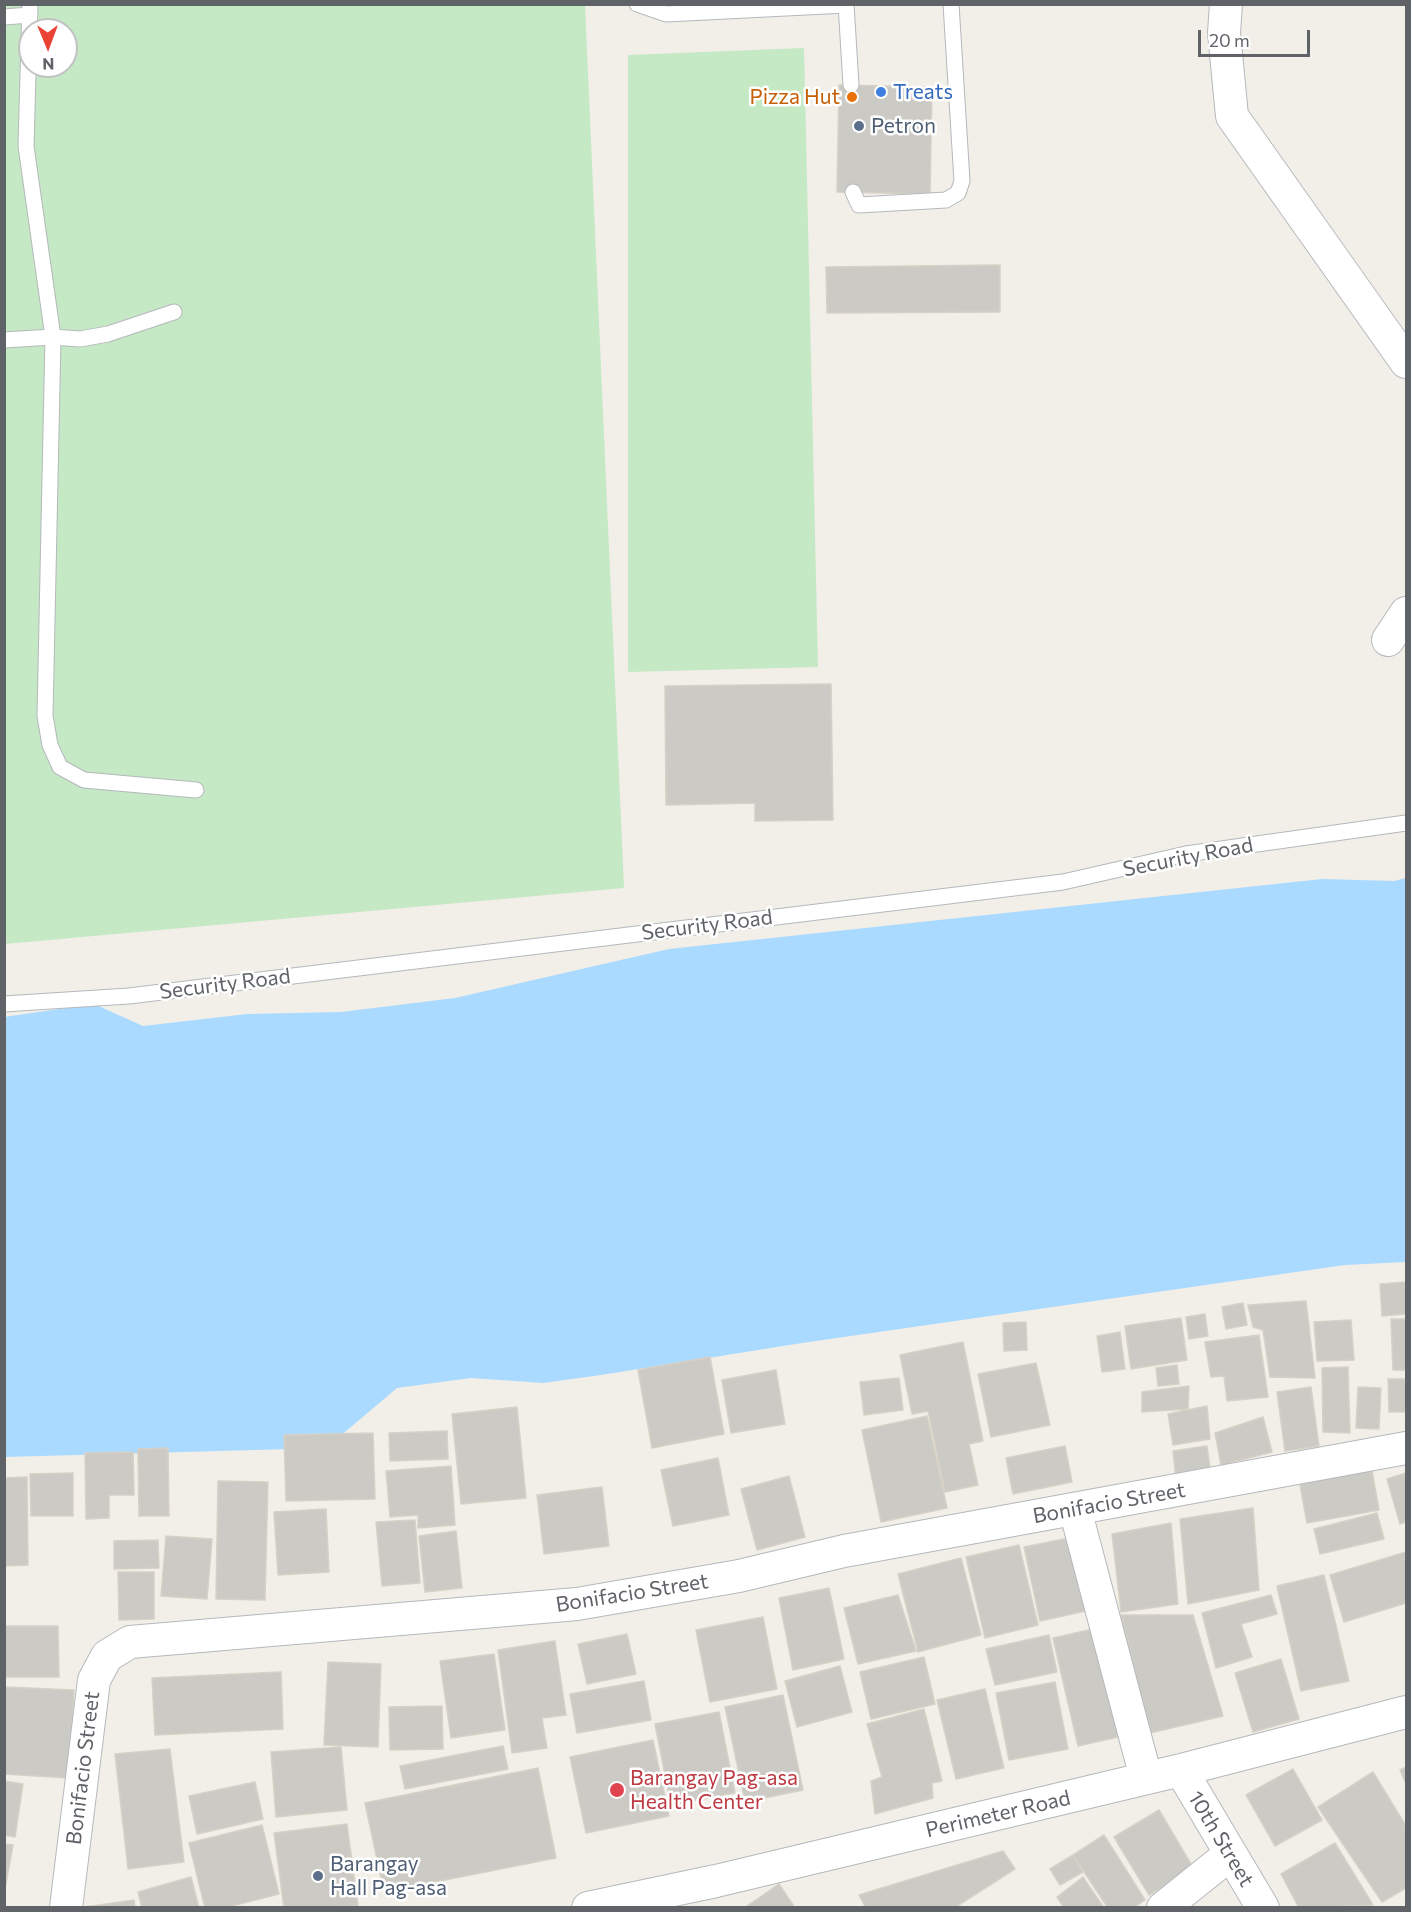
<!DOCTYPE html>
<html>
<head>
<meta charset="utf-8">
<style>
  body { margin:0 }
  #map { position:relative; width:1411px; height:1912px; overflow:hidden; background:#f1efe8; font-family:Commissioner,sans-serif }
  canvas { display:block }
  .frame { position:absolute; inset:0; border:6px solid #5f6368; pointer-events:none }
  .north { position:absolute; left:18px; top:18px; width:60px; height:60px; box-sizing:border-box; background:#fff; border:2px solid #bfc1c3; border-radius:50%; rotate:179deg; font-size:16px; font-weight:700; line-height:24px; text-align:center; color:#5f6368 }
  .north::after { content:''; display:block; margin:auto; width:21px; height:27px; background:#ea4335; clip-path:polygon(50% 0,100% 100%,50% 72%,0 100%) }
  .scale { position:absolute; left:1198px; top:30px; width:112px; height:27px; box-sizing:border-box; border:3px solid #5f6368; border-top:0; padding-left:8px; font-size:18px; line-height:21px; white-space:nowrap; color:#5f6368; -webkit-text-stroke:4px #fff; paint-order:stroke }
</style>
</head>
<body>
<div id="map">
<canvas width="1411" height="1912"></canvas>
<div class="frame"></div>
<div class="north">N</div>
<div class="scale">20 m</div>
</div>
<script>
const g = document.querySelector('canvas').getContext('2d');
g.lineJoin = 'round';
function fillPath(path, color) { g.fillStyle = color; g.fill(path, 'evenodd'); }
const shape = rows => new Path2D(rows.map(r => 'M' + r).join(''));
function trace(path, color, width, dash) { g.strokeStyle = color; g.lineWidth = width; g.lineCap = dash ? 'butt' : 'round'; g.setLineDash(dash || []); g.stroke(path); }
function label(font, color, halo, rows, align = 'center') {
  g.font = font + ' Commissioner,sans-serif'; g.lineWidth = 5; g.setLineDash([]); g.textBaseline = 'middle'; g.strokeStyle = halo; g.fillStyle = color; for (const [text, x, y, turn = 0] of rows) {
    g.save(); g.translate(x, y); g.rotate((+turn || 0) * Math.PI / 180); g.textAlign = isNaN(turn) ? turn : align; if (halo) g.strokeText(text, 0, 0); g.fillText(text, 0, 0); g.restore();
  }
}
fillPath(shape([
  [5,5,585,5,624,888,5,944],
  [30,30,66,30,66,66,30,66],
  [804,48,818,667,628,672,628,55]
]), '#c5e8c5');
fillPath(shape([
  [1406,878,1406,1262,1345,1265,802,1343,601,1375,543,1383,471,1378,397,1388,326,1448,5,1457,4,1017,94,1004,143,1026,247,1014,341,1012,455,998,669,949,1322,879,1394,881]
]), '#aadaff');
const building = shape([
  [839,85,932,87,930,194,837,192,839,85],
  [1000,265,1000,312,827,313,826,267,1000,265],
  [831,684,833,820,755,821,755,803,666,805,665,686,831,684],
  [1406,1282,1406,1314,1382,1316,1380,1284,1406,1282],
  [1306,1301,1315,1378,1270,1377,1263,1330,1253,1327,1248,1305,1306,1301],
  [1243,1303,1247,1325,1226,1329,1222,1307,1243,1303],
  [1205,1314,1208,1336,1189,1339,1186,1317,1205,1314],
  [1181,1318,1187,1360,1131,1369,1125,1326,1181,1318],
  [1391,1319,1406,1319,1406,1370,1393,1370,1391,1319],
  [1351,1320,1354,1360,1317,1361,1314,1322,1351,1320],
  [1026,1322,1027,1350,1004,1351,1003,1323,1026,1322],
  [1120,1332,1125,1369,1102,1372,1097,1336,1120,1332],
  [1259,1335,1268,1397,1227,1401,1224,1376,1211,1377,1205,1342,1259,1335],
  [963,1342,983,1441,969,1444,978,1485,945,1492,928,1411,912,1414,900,1355,963,1342],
  [710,1357,724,1434,652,1448,638,1370,710,1357],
  [1036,1363,1050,1425,991,1437,978,1374,1036,1363],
  [1177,1365,1179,1384,1158,1386,1156,1368,1177,1365],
  [1348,1367,1350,1433,1323,1432,1322,1368,1348,1367],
  [776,1370,785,1424,731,1433,722,1380,776,1370],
  [899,1378,903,1410,864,1415,860,1382,899,1378],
  [1388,1379,1406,1379,1406,1412,1389,1412,1388,1379],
  [1189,1386,1188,1409,1142,1412,1142,1392,1189,1386],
  [1311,1387,1319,1446,1285,1451,1277,1392,1311,1387],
  [1358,1387,1381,1388,1379,1429,1356,1428,1358,1387],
  [1207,1406,1210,1439,1173,1445,1168,1414,1207,1406],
  [517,1407,526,1498,461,1504,452,1414,517,1407],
  [927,1416,947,1508,881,1522,862,1430,927,1416],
  [1263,1417,1272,1452,1221,1465,1215,1433,1263,1417],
  [447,1431,448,1459,390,1461,389,1433,447,1431],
  [373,1433,375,1499,286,1501,284,1435,373,1433],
  [1065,1446,1072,1482,1013,1494,1006,1458,1065,1446],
  [1207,1446,1211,1474,1176,1479,1173,1451,1207,1446],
  [168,1448,169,1516,139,1516,138,1449,168,1448],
  [133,1452,134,1495,109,1495,109,1518,86,1519,85,1453,133,1452],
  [718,1458,729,1515,673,1526,661,1470,718,1458],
  [1371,1465,1379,1510,1307,1523,1299,1479,1371,1465],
  [451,1466,455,1525,418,1528,418,1515,390,1517,386,1471,451,1466],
  [73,1473,73,1516,31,1516,30,1474,73,1473],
  [1406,1473,1406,1522,1400,1524,1387,1479,1406,1473],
  [789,1476,805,1537,757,1550,741,1489,789,1476],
  [27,1477,28,1565,4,1566,4,1478,27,1477],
  [218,1481,268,1482,265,1600,216,1599,218,1481],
  [602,1487,609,1546,544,1554,537,1495,602,1487],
  [1253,1508,1259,1590,1188,1604,1180,1519,1253,1508],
  [326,1509,329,1572,278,1575,274,1512,326,1509],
  [1377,1513,1384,1539,1320,1554,1314,1529,1377,1513],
  [415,1520,420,1583,382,1586,376,1522,415,1520],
  [1171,1523,1178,1604,1121,1612,1112,1534,1171,1523],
  [456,1531,462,1588,425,1592,419,1536,456,1531],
  [166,1536,212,1539,207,1599,161,1596,166,1536],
  [1079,1536,1095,1609,1040,1621,1024,1547,1079,1536],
  [158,1540,159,1568,114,1569,114,1541,158,1540],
  [1019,1545,1038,1625,985,1638,966,1557,1019,1545],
  [1406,1552,1406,1603,1344,1622,1330,1575,1406,1552],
  [961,1558,981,1635,918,1652,898,1574,961,1558],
  [118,1572,154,1572,154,1619,119,1620,118,1572],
  [1324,1575,1349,1681,1301,1691,1277,1586,1324,1575],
  [829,1588,844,1659,793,1670,779,1598,829,1588],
  [898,1595,916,1651,858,1664,844,1608,898,1595],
  [1271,1595,1277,1614,1241,1624,1252,1657,1216,1668,1202,1613,1271,1595],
  [1121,1615,1193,1615,1223,1716,1150,1733,1121,1615],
  [763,1617,777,1689,710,1702,696,1630,763,1617],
  [4,1626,58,1626,59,1677,4,1677,4,1626],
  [1102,1627,1127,1735,1078,1746,1053,1638,1102,1627],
  [627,1634,636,1674,587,1684,578,1644,627,1634],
  [1049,1635,1057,1672,995,1685,986,1649,1049,1635],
  [555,1641,566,1715,542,1718,547,1748,512,1753,498,1650,555,1641],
  [494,1654,505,1730,451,1738,440,1661,494,1654],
  [924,1657,935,1704,871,1719,860,1672,924,1657],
  [1281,1659,1299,1719,1253,1732,1235,1673,1281,1659],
  [328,1662,381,1664,378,1747,324,1745,328,1662],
  [840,1666,852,1712,797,1727,785,1681,840,1666],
  [281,1672,283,1729,155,1735,152,1678,281,1672],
  [644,1681,651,1720,577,1733,570,1694,644,1681],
  [1055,1682,1068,1749,1009,1760,996,1693,1055,1682],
  [4,1687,74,1690,69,1778,4,1774,4,1687],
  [985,1689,1004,1768,956,1779,937,1700,985,1689],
  [783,1695,803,1790,745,1802,725,1707,783,1695],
  [442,1706,443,1749,390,1750,389,1707,442,1706],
  [924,1709,942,1781,932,1783,933,1798,875,1814,871,1781,882,1777,867,1724,924,1709],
  [719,1712,735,1793,671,1805,655,1724,719,1712],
  [653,1740,669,1816,586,1833,570,1757,653,1740],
  [503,1746,508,1769,405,1789,400,1766,503,1746],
  [341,1747,347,1810,276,1817,271,1752,341,1747],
  [170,1749,184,1862,128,1869,115,1754,170,1749],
  [1406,1767,1406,1784,1400,1770,1406,1767],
  [538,1768,556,1858,384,1892,365,1803,538,1768],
  [1293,1769,1322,1820,1275,1846,1246,1795,1293,1769],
  [1373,1772,1406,1826,1406,1888,1382,1902,1318,1807,1373,1772],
  [4,1781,23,1784,15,1837,4,1835,4,1781],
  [255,1782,263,1819,197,1834,189,1796,255,1782],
  [1159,1810,1194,1869,1149,1895,1114,1837,1159,1810],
  [347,1824,358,1906,284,1908,274,1833,347,1824],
  [262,1825,279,1894,224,1908,205,1908,189,1843,262,1825],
  [1104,1835,1145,1900,1133,1908,1108,1908,1073,1855,1104,1835],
  [1335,1843,1373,1905,1299,1908,1281,1874,1335,1843],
  [4,1844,13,1845,4,1894,4,1844],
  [1003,1851,1015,1869,954,1908,866,1908,859,1895,1003,1851],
  [1073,1855,1083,1872,1060,1885,1050,1869,1073,1855],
  [191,1877,199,1908,142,1908,138,1892,191,1877],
  [1083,1877,1104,1908,1064,1908,1057,1897,1083,1877],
  [779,1884,795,1908,744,1908,779,1884],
  [134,1900,135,1908,85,1907,134,1900]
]);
fillPath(building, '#cccac5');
trace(building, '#d6d1c6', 1.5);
const lane = shape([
  [30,4,26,146,53,337,45,716,50,745,60,767,84,780,196,790],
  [637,4,666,14,846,5],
  [846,4,851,85],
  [4,17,30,15],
  [853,192,859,205,946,200,958,193,962,181,951,4],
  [4,340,53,337,80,339,108,334,174,312],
  [4,1004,129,996,1063,882,1186,854,1406,823]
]);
const street = shape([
  [1226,4,1224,33,1232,116,1406,362],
  [1388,640,1406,613],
  [1075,1509,1146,1778],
  [1181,1770,1263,1908],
  [66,1908,94,1680,107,1656,130,1642,577,1604,739,1576,844,1551,1406,1448],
  [588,1908,716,1881,1181,1770,1406,1712],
  [1163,1908,1229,1855]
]);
trace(lane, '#b5b8bc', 17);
trace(street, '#b5b8bc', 34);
trace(lane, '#fff', 15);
trace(street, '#fff', 32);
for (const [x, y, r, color] of [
  [881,92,6,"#3f7fe0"],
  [852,97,6,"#e8710a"],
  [859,126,6,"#5c6f8a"],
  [617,1790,8,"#e0444e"],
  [318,1876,6,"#5c6f8a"]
]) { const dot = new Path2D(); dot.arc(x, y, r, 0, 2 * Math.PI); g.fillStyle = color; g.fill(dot); trace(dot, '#fff', 2); }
label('21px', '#366cbe', '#fff', [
  ["Treats",893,92]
], 'left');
label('21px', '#c56008', '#fff', [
  ["Pizza Hut",840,97]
], 'right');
label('21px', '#4e5e75', '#fff', [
  ["Petron",871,126],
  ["Barangay",330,1864],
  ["Hall Pag-asa",330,1888]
], 'left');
label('21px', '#5f6368', '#fff', [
  ["Security Road",1188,857,-11],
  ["Security Road",707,925,-7],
  ["Security Road",225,984,-7],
  ["Bonifacio Street",1109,1503,-10],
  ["Bonifacio Street",632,1593,-9],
  ["Bonifacio Street",83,1768,-83],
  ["Perimeter Road",998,1814,-13],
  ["10th Street",1221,1839,59]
]);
label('21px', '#be3a42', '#fff', [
  ["Barangay Pag-asa",630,1778],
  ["Health Center",630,1802]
], 'left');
</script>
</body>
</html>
